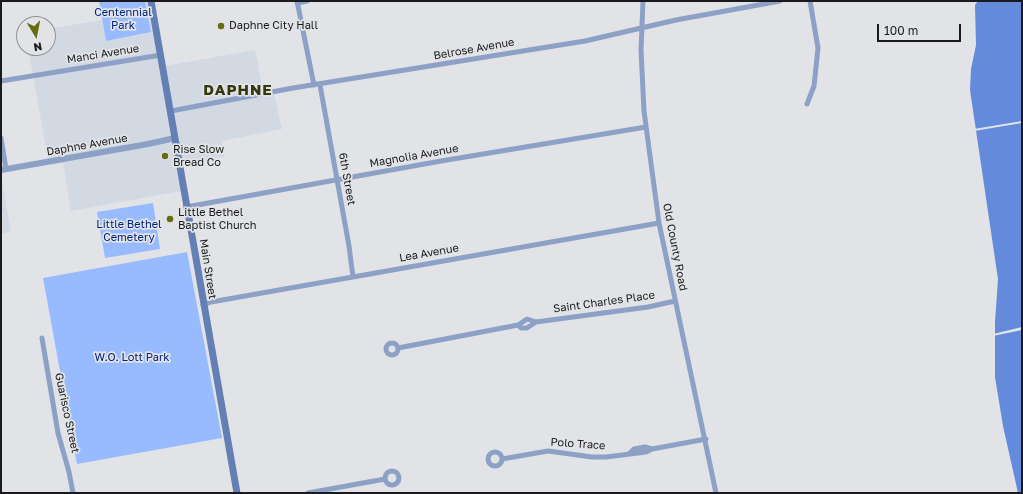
<!DOCTYPE html>
<html>
<head>
<meta charset="utf-8">
<style>
  body { margin:0 }
  #map { position:relative; width:1023px; height:494px; overflow:hidden; background:#e1e3e7; font-family:"Golos Text",sans-serif }
  canvas { display:block }
  .frame { position:absolute; inset:0; border:2px solid #1a1a1c; pointer-events:none }
  .north { position:absolute; left:16px; top:16px; width:40px; height:40px; box-sizing:border-box; background:#e1e3e7; border:1px solid #919396; border-radius:50%; rotate:170deg; font-size:11px; font-weight:700; line-height:16px; text-align:center; color:#1a1a1c }
  .north::after { content:''; display:block; margin:auto; width:14px; height:18px; background:#666c10; clip-path:polygon(50% 0,100% 100%,50% 72%,0 100%) }
  .scale { position:absolute; left:877px; top:24px; width:84px; height:18px; box-sizing:border-box; border:2px solid #1a1a1c; border-top:0; padding-left:5px; font-size:12px; line-height:14px; white-space:nowrap; color:#1a1a1c; -webkit-text-stroke:3px #e1e3e7; paint-order:stroke }
</style>
</head>
<body>
<div id="map">
<canvas width="1023" height="494"></canvas>
<div class="frame"></div>
<div class="north">N</div>
<div class="scale">100 m</div>
</div>
<script>
const g = document.querySelector('canvas').getContext('2d');
g.lineJoin = 'round';
function fillPath(path, color) { g.fillStyle = color; g.fill(path, 'evenodd'); }
const shape = rows => new Path2D(rows.map(r => 'M' + r).join(''));
function trace(path, color, width, dash) { g.strokeStyle = color; g.lineWidth = width; g.lineCap = dash ? 'butt' : 'round'; g.setLineDash(dash || []); g.stroke(path); }
function label(font, color, halo, rows, align = 'center') {
  g.font = font + ' "Golos Text",sans-serif'; g.lineWidth = 3.5; g.setLineDash([]); g.textBaseline = 'middle'; g.strokeStyle = halo; g.fillStyle = color; for (const [text, x, y, turn = 0] of rows) {
    g.save(); g.translate(x, y); g.rotate((+turn || 0) * Math.PI / 180); g.textAlign = isNaN(turn) ? turn : align; if (halo) g.strokeText(text, 0, 0); g.fillText(text, 0, 0); g.restore();
  }
}
fillPath(shape([
  [145,1,153,1,165,66,255,50,263,91,273,89,282,129,222,141,224,157,177,165,181,191,71,211,63,163,49,165,28,48,48,48,48,29,102,20,106,41,151,32],
  [1,175,11,232,1,234]
]), '#d3d9e3');
fillPath(shape([
  [99,1,145,1,151,32,106,41],
  [153,203,160,249,105,258,97,212],
  [187,252,222,438,77,464,43,278]
]), '#98bafe');
fillPath(shape([
  [978,1,1022,1,1022,493,1018,493,1003,426,995,377,995,322,998,279,970,90,971,69,976,45,975,5]
]), '#638adb');
fillPath(shape([
  [1022,121,1022,123,974,131,974,129],
  [1022,327,1022,330,993,336,993,334]
]), '#e1e3e7');
trace(shape([
  [297,1,314,85],
  [643,1,641,50,644,111,659,223,716,493],
  [297,3,307,1],
  [1,81,161,55],
  [320,85,349,246,353,277],
  [807,104,814,86,818,48,810,1],
  [171,111,293,88,585,41,676,20,780,1],
  [1,138,6,169],
  [186,207,441,161,646,127],
  [203,305,211,302,659,223],
  [518,325,521,328,527,328,536,322],
  [42,338,58,433,69,472,73,493],
  '386 349a6 6 0 1 1 12 0a6 6 0 1 1-12 0Z',
  [398,348,518,325,527,319,536,322,648,307,675,301],
  '488 459a7 7 0 1 1 14 0a7 7 0 1 1-14 0Z',
  [629,454,634,449,645,447,652,449],
  [502,459,548,451,592,457,606,457,646,452,652,449,706,439],
  '385 478a7 7 0 1 1 14 0a7 7 0 1 1-14 0Z',
  [308,493,385,479]
]), '#8da0c5', 5);
trace(shape([
  [1,170,148,144,175,138]
]), '#8da0c5', 6);
trace(shape([
  [151,1,237,493]
]), '#647fb4', 7);
for (const [x, y, r, color] of [
  [221,26,4,"#666c10"],
  [165,156,4,"#666c10"],
  [170,219,4,"#666c10"]
]) { const dot = new Path2D(); dot.arc(x, y, r, 0, 2 * Math.PI); g.fillStyle = color; g.fill(dot); trace(dot, '#e1e3e7', 1.5); }
label('11px', '#022480', '#e1e3e7', [
  ["Centennial",123,13],
  ["Park",123,26],
  ["Little Bethel",129,225],
  ["Cemetery",129,238],
  ["W.O. Lott Park",132,358]
]);
label('11px', '#1a1a1c', '#e1e3e7', [
  ["Daphne City Hall",229,26],
  ["Rise Slow",173,150],
  ["Bread Co",173,163],
  ["Little Bethel",178,213],
  ["Baptist Church",178,226]
], 'left');
label('11px', '#1a1a1c', '#e1e3e7', [
  ["Belrose Avenue",474,49,-10],
  ["Manci Avenue",103,54,-9],
  ["Daphne Avenue",87,145,-10],
  ["Magnolia Avenue",414,156,-10],
  ["6th Street",347,179,80],
  ["Old County Road",675,247,79],
  ["Lea Avenue",429,253,-10],
  ["Main Street",208,269,81],
  ["Saint Charles Place",604,302,-8],
  ["Guarisco Street",67,413,78],
  ["Polo Trace",578,444,4]
]);
g.letterSpacing = '1px';
label('bold 15px', '#34380f', '#e1e3e7', [
  ["DAPHNE",238,90]
]);
g.letterSpacing = '0px';
</script>
</body>
</html>
